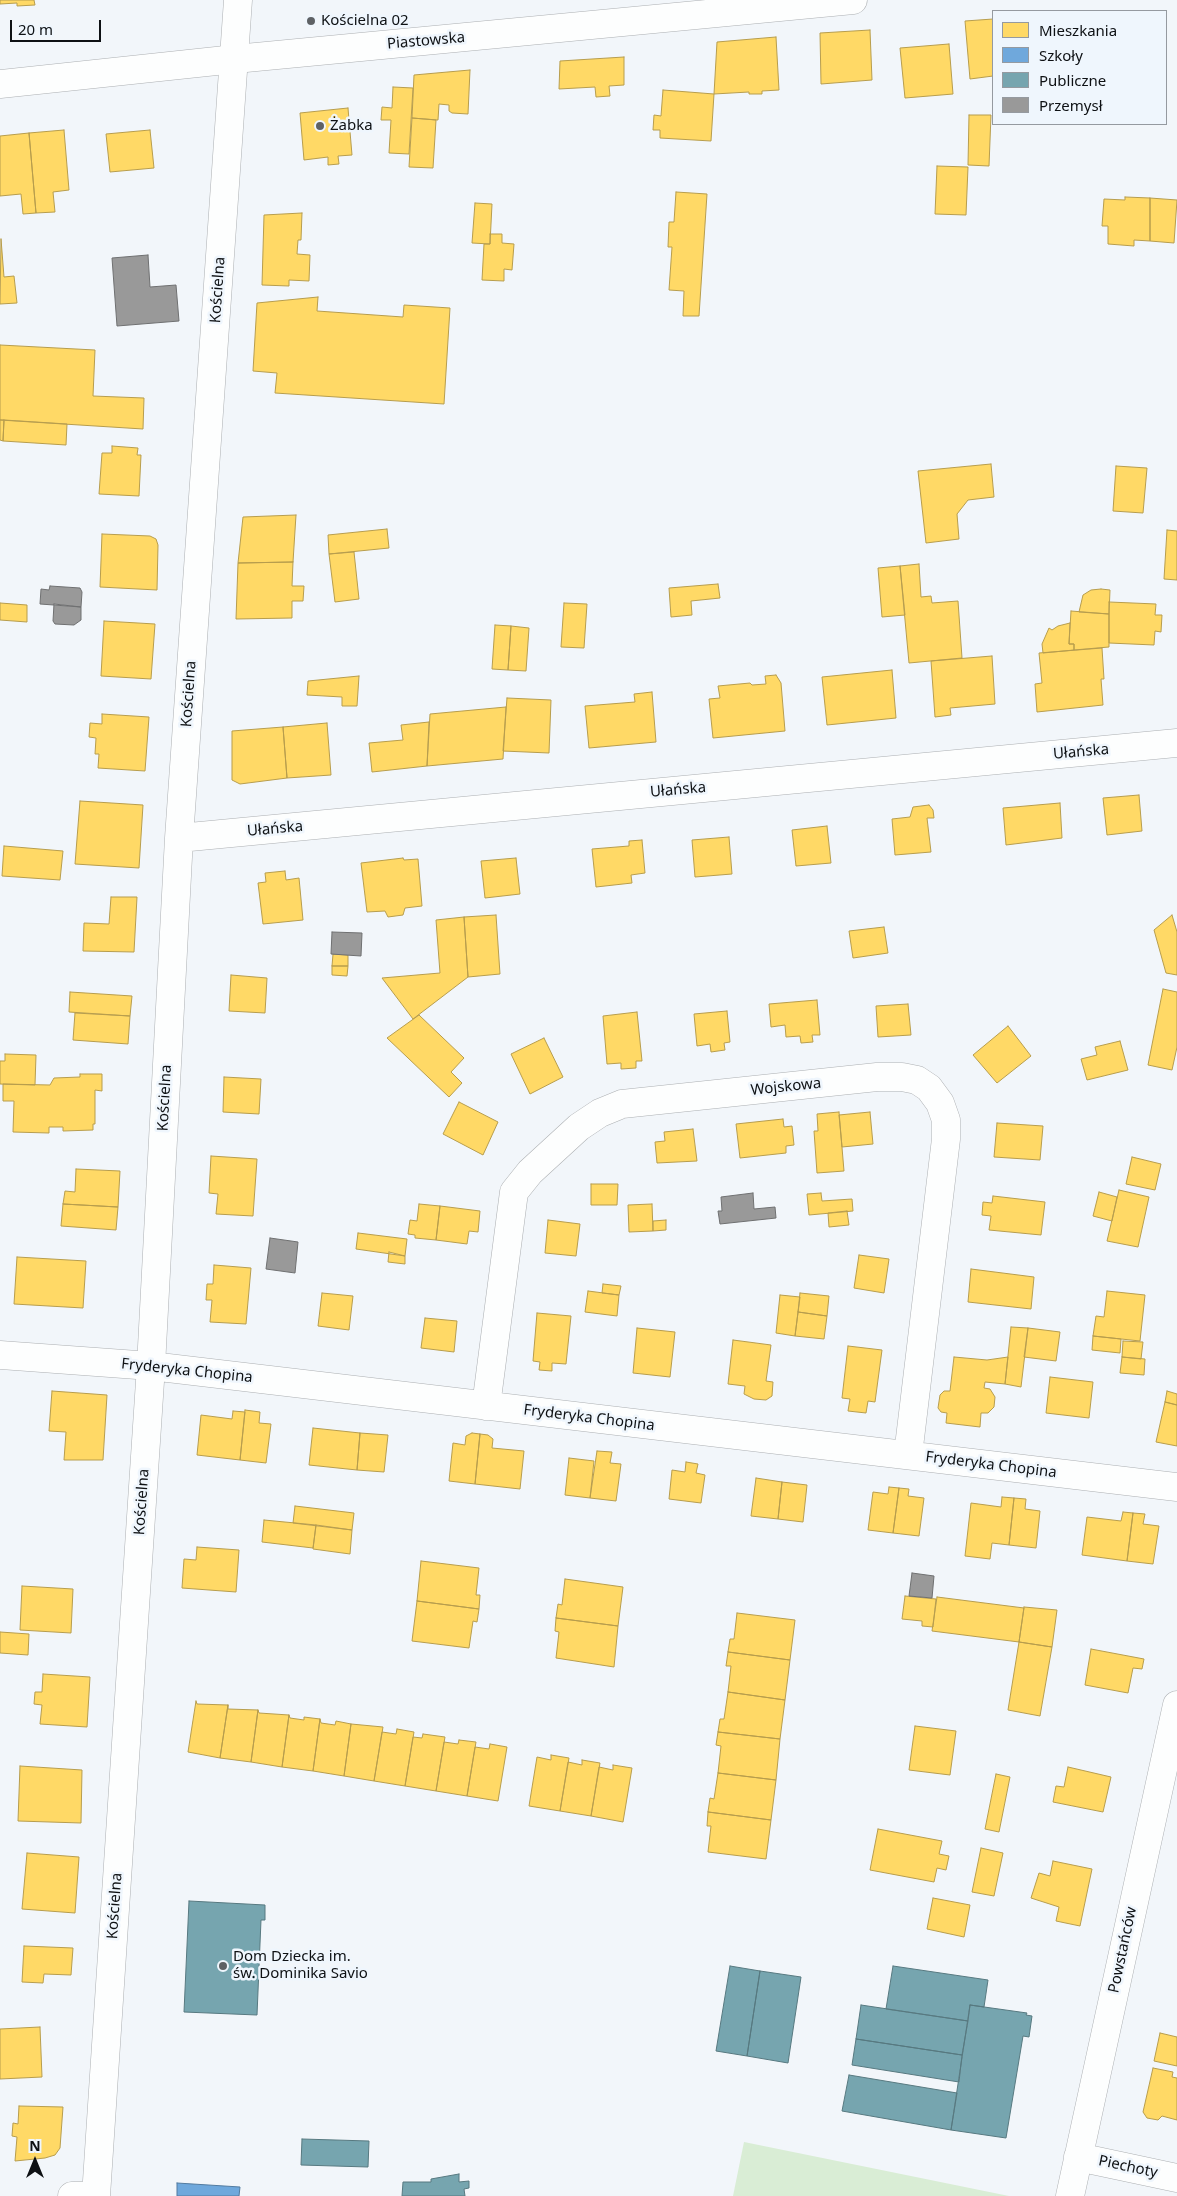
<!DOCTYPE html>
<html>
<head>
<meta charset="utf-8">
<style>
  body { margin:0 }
  #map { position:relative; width:1177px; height:2196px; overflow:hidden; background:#f2f6fa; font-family:"Noto Sans",sans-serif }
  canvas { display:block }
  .legend { position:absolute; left:992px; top:10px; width:175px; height:115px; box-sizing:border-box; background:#eff6fd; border:1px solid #959aa0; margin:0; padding:6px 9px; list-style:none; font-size:15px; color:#0e1114 }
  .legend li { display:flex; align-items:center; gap:10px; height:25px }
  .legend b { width:25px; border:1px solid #959aa0 }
  .north { position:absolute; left:10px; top:2136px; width:50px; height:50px; -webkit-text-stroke:4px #eff6fd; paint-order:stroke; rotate:0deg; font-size:14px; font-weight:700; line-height:20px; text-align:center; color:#0e1114 }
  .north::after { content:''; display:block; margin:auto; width:18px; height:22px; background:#0e1114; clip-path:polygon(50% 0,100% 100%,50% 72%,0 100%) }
  .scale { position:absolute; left:10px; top:20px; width:91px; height:22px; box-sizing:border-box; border:2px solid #0e1114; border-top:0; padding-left:6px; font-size:15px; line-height:18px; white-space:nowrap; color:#0e1114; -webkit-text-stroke:4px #eff6fd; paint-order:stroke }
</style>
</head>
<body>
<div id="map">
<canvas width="1177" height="2196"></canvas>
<ul class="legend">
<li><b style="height:14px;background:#ffd966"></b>Mieszkania</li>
<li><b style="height:14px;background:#6fa8dc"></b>Szkoły</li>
<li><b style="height:14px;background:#76a5af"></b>Publiczne</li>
<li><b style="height:14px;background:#999"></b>Przemysł</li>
</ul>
<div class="north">N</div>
<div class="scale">20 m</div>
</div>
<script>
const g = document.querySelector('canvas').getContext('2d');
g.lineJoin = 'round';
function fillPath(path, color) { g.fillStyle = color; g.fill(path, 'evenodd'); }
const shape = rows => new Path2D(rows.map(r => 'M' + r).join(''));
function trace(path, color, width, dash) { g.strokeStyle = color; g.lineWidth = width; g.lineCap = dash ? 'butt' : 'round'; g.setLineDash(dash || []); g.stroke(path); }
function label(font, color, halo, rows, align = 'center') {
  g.font = font + ' "Noto Sans",sans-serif'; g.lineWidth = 5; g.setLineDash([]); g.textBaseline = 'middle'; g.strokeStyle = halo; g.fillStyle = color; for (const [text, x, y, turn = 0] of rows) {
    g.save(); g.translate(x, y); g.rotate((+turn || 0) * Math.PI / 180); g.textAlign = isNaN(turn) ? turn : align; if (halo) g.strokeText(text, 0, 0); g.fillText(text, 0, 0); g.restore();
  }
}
fillPath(shape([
  [744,2142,1009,2196,733,2196]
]), '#d9edd5');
const homes = shape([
  [0,0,34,0,35,5,17,6,17,3,0,4,0,0],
  [993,19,993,76,970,79,965,21,993,19],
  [870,30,872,80,821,84,820,33,870,30],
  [776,37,779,90,762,91,762,94,749,94,749,92,714,94,717,42,776,37],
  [949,44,953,94,905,98,900,48,949,44],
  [624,57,624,85,609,86,610,96,596,97,595,87,559,89,560,61,624,57],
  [470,70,468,114,452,113,449,111,449,105,439,104,438,120,412,118,414,75,470,70],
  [393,87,413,88,409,154,389,153,391,120,381,120,382,107,392,108,393,87],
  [663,90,714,94,711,141,660,138,660,130,653,130,654,115,661,116,663,90],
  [348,108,352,155,338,156,339,164,328,165,328,157,304,160,300,113,348,108],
  [969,115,991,115,989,166,968,165,969,115],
  [412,118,436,120,433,168,409,167,412,118],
  [64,130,69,190,53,192,55,212,36,213,29,133,64,130],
  [150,130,154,168,110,172,106,134,150,130],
  [29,133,36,213,23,214,21,194,0,196,0,136,29,133],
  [937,166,968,167,966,215,935,214,937,166],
  [676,192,707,194,699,316,683,316,684,291,669,290,672,247,668,247,669,222,674,222,676,192],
  [1125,197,1150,198,1150,241,1134,240,1134,246,1108,244,1108,226,1102,226,1104,199,1125,200,1125,197],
  [1150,198,1177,200,1174,243,1150,241,1150,198],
  [475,203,492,204,490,244,472,243,475,203],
  [302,213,301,240,298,240,297,254,310,255,309,281,289,280,289,286,262,285,264,215,302,213],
  [490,234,502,234,502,243,514,244,512,270,504,269,504,281,482,280,484,244,490,244,490,234],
  [1,239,4,277,14,276,17,303,0,304,1,239],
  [318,297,317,311,403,317,404,305,450,308,444,404,275,393,277,373,253,371,257,303,318,297],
  [0,345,95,350,93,396,144,398,143,429,0,420,0,345],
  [0,420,4,420,3,441,0,440,0,420],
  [4,420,67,424,66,445,3,441,4,420],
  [112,446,138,448,137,455,141,455,139,496,99,494,102,453,112,453,112,446],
  [991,464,994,497,968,500,957,514,959,539,926,543,918,471,991,464],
  [1116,466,1147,468,1143,513,1113,511,1116,466],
  [296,515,293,562,238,563,243,517,296,515],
  [387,529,389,548,329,554,328,535,387,529],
  [1167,530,1177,531,1177,580,1164,579,1167,530],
  [102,534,150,536,156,539,158,545,157,590,100,587,102,534],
  [354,552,359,599,335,602,329,554,354,552],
  [293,562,292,586,304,586,303,601,292,601,292,618,236,619,238,563,293,562],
  [919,564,921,597,931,596,932,603,958,601,962,658,909,663,900,566,919,564],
  [900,566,905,615,882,617,878,568,900,566],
  [718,584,720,598,691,601,692,615,671,617,669,588,718,584],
  [1101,589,1110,590,1109,614,1079,612,1083,595,1091,590,1101,589],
  [1109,602,1156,604,1155,615,1162,615,1161,632,1155,631,1154,645,1109,643,1109,602],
  [0,603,27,605,27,622,0,620,0,603],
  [564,603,587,604,584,648,561,647,564,603],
  [1071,611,1109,614,1109,647,1074,650,1074,644,1069,644,1071,611],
  [104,621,155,624,151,679,101,676,104,621],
  [1070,623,1069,644,1074,644,1074,650,1043,653,1042,644,1049,628,1052,630,1058,626,1070,623],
  [495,625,511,626,508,670,492,669,495,625],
  [511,626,529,628,526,671,508,670,511,626],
  [1102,648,1104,679,1101,679,1103,705,1037,712,1035,684,1042,683,1039,653,1102,648],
  [992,656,995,704,950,708,951,715,935,717,931,661,992,656],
  [892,670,896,718,827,725,822,677,892,670],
  [776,675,781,683,785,731,713,738,709,699,720,698,718,686,750,683,752,685,766,684,765,676,776,675],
  [359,676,357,706,342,706,342,697,307,695,308,681,359,676],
  [652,692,656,742,589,748,585,706,635,702,634,694,652,692],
  [507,698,551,700,549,753,503,751,507,698],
  [506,707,503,759,427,766,430,714,506,707],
  [102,714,149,717,145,771,98,768,99,754,95,754,96,738,89,737,90,723,102,724,102,714],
  [429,722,427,766,372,772,369,743,403,740,401,725,429,722],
  [327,723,331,775,287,778,283,727,327,723],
  [283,727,287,778,240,784,232,780,232,731,283,727],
  [1139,795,1142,831,1107,835,1103,798,1139,795],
  [80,801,143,805,139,868,75,864,80,801],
  [1060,803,1062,838,1006,845,1003,808,1060,803],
  [929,805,933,810,934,818,927,818,931,852,895,855,892,819,910,817,913,807,929,805],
  [827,826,831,863,796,866,792,830,827,826],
  [729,837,732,874,695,877,692,840,729,837],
  [642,840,645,873,631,875,632,883,596,887,592,849,629,846,629,841,642,840],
  [4,846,63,851,60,880,2,876,4,846],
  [403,858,404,860,418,859,422,906,405,908,403,915,388,917,385,911,367,912,361,863,403,858],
  [516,858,520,894,485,898,481,861,516,858],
  [285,871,286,880,299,878,303,920,263,924,258,883,266,882,265,873,285,871],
  [111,897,137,897,134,952,83,951,84,923,109,924,111,897],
  [496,915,500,974,468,977,464,917,496,915],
  [1172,915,1177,932,1177,975,1166,973,1154,930,1172,915],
  [464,917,468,977,413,1019,382,978,440,973,436,920,464,917],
  [884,927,888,953,853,958,849,931,884,927],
  [333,954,348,955,348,966,332,966,333,954],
  [332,966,348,966,347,976,332,975,332,966],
  [231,975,267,978,265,1013,229,1011,231,975],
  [1163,989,1177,992,1177,1047,1172,1070,1148,1065,1163,989],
  [70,992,132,996,130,1016,69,1012,70,992],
  [817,1000,820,1035,812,1035,813,1042,801,1043,800,1036,786,1037,785,1025,771,1027,769,1004,817,1000],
  [908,1004,911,1035,878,1037,876,1006,908,1004],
  [727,1011,730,1042,724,1043,725,1050,711,1052,710,1044,697,1046,694,1014,727,1011],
  [637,1012,642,1061,636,1061,636,1068,621,1069,621,1063,607,1064,603,1016,637,1012],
  [75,1013,130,1016,128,1044,73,1040,75,1013],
  [419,1015,464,1058,451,1072,462,1083,449,1097,387,1038,419,1015],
  [1008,1026,1031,1056,997,1083,973,1055,1008,1026],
  [544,1038,563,1077,530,1094,511,1054,544,1038],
  [1120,1041,1128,1070,1087,1080,1081,1059,1097,1055,1095,1047,1120,1041],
  [5,1054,36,1055,35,1085,0,1084,0,1061,5,1061,5,1054],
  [80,1074,102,1074,102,1091,95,1090,95,1124,93,1124,93,1130,63,1131,63,1127,49,1127,49,1133,13,1132,14,1101,3,1101,3,1084,50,1085,54,1078,80,1077,80,1074],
  [224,1077,261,1079,259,1114,223,1112,224,1077],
  [459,1102,498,1122,483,1155,443,1134,459,1102],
  [839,1112,844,1171,817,1173,814,1131,818,1131,817,1114,839,1112],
  [870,1112,873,1144,842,1147,839,1115,870,1112],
  [783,1119,784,1127,792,1126,794,1145,786,1146,786,1153,740,1158,736,1124,783,1119],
  [997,1123,1043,1126,1040,1160,994,1157,997,1123],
  [693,1129,697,1161,657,1163,655,1142,665,1141,664,1132,693,1129],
  [211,1156,257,1159,253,1216,216,1214,218,1194,209,1193,211,1156],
  [1132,1157,1161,1164,1155,1190,1126,1184,1132,1157],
  [76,1169,120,1171,118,1207,63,1204,65,1191,75,1192,76,1169],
  [591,1184,618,1184,617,1205,591,1205,591,1184],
  [1119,1190,1149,1197,1138,1247,1107,1241,1119,1190],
  [1099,1192,1117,1197,1112,1221,1093,1216,1099,1192],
  [821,1193,822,1201,852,1199,853,1211,809,1215,807,1194,821,1193],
  [993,1196,1045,1202,1041,1235,989,1230,991,1216,982,1215,983,1202,992,1203,993,1196],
  [63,1204,118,1207,116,1230,61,1226,63,1204],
  [419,1204,440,1206,436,1240,415,1238,415,1235,408,1234,410,1220,417,1221,419,1204],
  [652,1204,653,1231,629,1232,628,1205,652,1204],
  [440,1206,480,1211,478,1232,469,1231,467,1244,436,1240,440,1206],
  [847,1211,849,1225,829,1227,828,1213,847,1211],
  [548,1220,580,1224,576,1256,545,1253,548,1220],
  [666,1220,666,1230,653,1231,653,1221,666,1220],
  [358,1233,407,1239,405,1256,356,1249,358,1233],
  [389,1252,405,1256,405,1264,388,1262,389,1252],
  [859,1255,889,1259,884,1293,854,1288,859,1255],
  [17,1257,86,1261,83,1308,14,1304,17,1257],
  [214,1265,251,1268,246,1324,210,1322,212,1300,206,1300,207,1284,213,1284,214,1265],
  [971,1269,1034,1277,1031,1309,968,1302,971,1269],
  [603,1284,621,1286,619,1295,602,1293,603,1284],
  [588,1291,619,1295,617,1316,585,1312,588,1291],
  [1107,1291,1145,1295,1140,1341,1093,1336,1096,1316,1104,1317,1107,1291],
  [322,1293,353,1296,349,1330,318,1326,322,1293],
  [800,1293,829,1296,827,1316,798,1312,800,1293],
  [780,1295,800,1297,795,1336,776,1333,780,1295],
  [798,1312,827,1316,824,1339,795,1336,798,1312],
  [537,1313,571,1316,566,1364,552,1363,552,1371,539,1370,540,1362,533,1361,537,1313],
  [425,1318,457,1321,454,1352,421,1348,425,1318],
  [1011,1327,1028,1328,1021,1387,1005,1384,1011,1327],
  [637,1328,675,1332,670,1377,633,1373,637,1328],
  [1028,1328,1060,1332,1056,1361,1024,1357,1028,1328],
  [1093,1336,1121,1339,1120,1353,1092,1350,1093,1336],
  [733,1340,771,1345,766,1381,773,1382,772,1396,766,1400,754,1399,744,1394,745,1386,728,1384,733,1340],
  [1123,1341,1143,1342,1141,1359,1122,1357,1123,1341],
  [848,1346,882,1350,875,1402,868,1401,866,1413,848,1411,850,1399,842,1398,848,1346],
  [954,1357,987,1360,1008,1357,1005,1384,985,1382,984,1388,990,1389,995,1397,994,1407,988,1413,981,1413,980,1427,946,1423,947,1413,941,1412,938,1408,940,1395,944,1391,950,1391,954,1357],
  [1122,1357,1145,1359,1144,1375,1120,1373,1122,1357],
  [1050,1377,1093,1382,1089,1418,1046,1413,1050,1377],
  [52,1391,107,1395,103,1460,64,1460,66,1432,49,1431,52,1391],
  [1167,1391,1177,1394,1177,1405,1165,1402,1167,1391],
  [1165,1402,1177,1405,1177,1446,1156,1442,1165,1402],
  [245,1410,260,1412,259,1423,271,1424,266,1463,240,1460,245,1410],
  [233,1411,245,1412,240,1460,197,1455,201,1415,232,1419,233,1411],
  [313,1428,360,1433,357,1470,309,1465,313,1428],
  [360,1433,388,1435,384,1472,357,1470,360,1433],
  [472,1433,480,1434,475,1484,449,1481,453,1443,465,1445,466,1436,472,1433],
  [480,1434,488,1435,493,1439,492,1448,524,1451,520,1489,475,1484,480,1434],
  [597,1451,612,1452,610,1463,621,1464,616,1501,590,1498,597,1451],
  [569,1458,594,1461,590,1498,565,1495,569,1458],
  [686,1462,698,1464,696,1473,705,1475,701,1503,669,1499,672,1470,685,1472,686,1462],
  [756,1478,782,1482,778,1519,751,1516,756,1478],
  [782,1482,807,1485,803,1522,778,1519,782,1482],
  [889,1487,899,1488,893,1533,868,1530,873,1492,888,1494,889,1487],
  [899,1488,909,1489,908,1496,924,1498,919,1536,893,1533,899,1488],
  [1002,1497,1014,1498,1009,1545,992,1543,990,1559,965,1556,971,1503,1001,1507,1002,1497],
  [1014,1498,1026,1499,1025,1509,1040,1511,1036,1548,1009,1545,1014,1498],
  [295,1506,354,1513,352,1530,293,1523,295,1506],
  [1123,1512,1133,1513,1127,1561,1082,1555,1087,1517,1121,1521,1123,1512],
  [1133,1513,1145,1514,1143,1524,1159,1526,1153,1564,1127,1561,1133,1513],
  [264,1520,316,1525,313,1548,262,1542,264,1520],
  [316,1525,352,1530,350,1554,313,1549,316,1525],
  [197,1547,239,1550,236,1592,182,1588,184,1559,196,1560,197,1547],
  [421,1561,479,1568,476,1595,480,1595,479,1609,417,1601,421,1561],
  [565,1579,623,1587,618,1626,556,1618,558,1604,562,1605,565,1579],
  [22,1586,73,1589,71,1633,20,1630,22,1586],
  [905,1596,936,1599,933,1627,922,1626,922,1621,902,1619,905,1596],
  [937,1597,1024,1608,1019,1642,932,1631,937,1597],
  [417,1601,479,1609,477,1622,473,1621,469,1648,412,1641,417,1601],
  [1024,1607,1057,1610,1052,1647,1019,1642,1024,1607],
  [737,1613,795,1620,790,1660,728,1652,730,1639,734,1639,737,1613],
  [556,1618,618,1626,614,1667,556,1658,559,1632,555,1631,556,1618],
  [0,1632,29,1634,28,1655,0,1653,0,1632],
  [1019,1642,1052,1647,1040,1716,1008,1710,1019,1642],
  [1091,1649,1144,1659,1142,1669,1133,1668,1128,1693,1085,1685,1091,1649],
  [728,1652,790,1660,785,1700,728,1692,731,1666,726,1666,728,1652],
  [43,1674,90,1677,87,1727,40,1724,42,1705,34,1704,35,1692,42,1692,43,1674],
  [728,1692,785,1700,780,1739,718,1732,720,1719,724,1719,728,1692],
  [196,1701,197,1704,228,1705,220,1758,188,1752,196,1701],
  [228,1705,228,1709,258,1710,251,1762,220,1758,228,1705],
  [258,1710,259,1713,289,1715,282,1767,251,1762,258,1710],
  [289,1715,290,1718,304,1720,304,1717,320,1719,313,1771,282,1767,289,1715],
  [320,1719,321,1723,335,1725,336,1721,351,1724,344,1776,313,1771,320,1719],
  [351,1724,383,1727,374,1781,344,1776,351,1724],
  [915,1726,956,1731,950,1775,909,1770,915,1726],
  [397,1729,414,1732,405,1786,374,1781,382,1732,396,1734,397,1729],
  [718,1732,780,1739,776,1780,718,1773,721,1746,716,1745,718,1732],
  [423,1734,445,1737,436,1791,405,1786,413,1737,422,1738,423,1734],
  [459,1740,476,1742,467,1796,436,1791,444,1742,458,1744,459,1740],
  [490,1744,507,1747,498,1801,467,1796,475,1747,489,1749,490,1744],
  [551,1755,569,1758,560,1811,529,1806,537,1757,551,1760,551,1755],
  [582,1760,600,1763,591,1816,560,1811,568,1762,582,1765,582,1760],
  [613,1765,632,1768,623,1822,591,1816,599,1767,613,1770,613,1765],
  [20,1766,82,1770,81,1823,18,1821,20,1766],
  [1068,1767,1111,1777,1103,1812,1053,1802,1056,1786,1064,1787,1068,1767],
  [718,1773,776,1780,771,1820,708,1812,710,1798,714,1799,718,1773],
  [996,1774,1010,1777,999,1832,985,1829,996,1774],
  [708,1812,771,1820,766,1859,708,1852,711,1826,707,1826,708,1812],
  [878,1829,942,1841,939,1854,949,1856,946,1870,937,1868,934,1882,870,1870,878,1829],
  [981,1848,1003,1853,994,1896,972,1892,981,1848],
  [27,1853,79,1857,75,1913,22,1909,27,1853],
  [1053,1861,1092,1869,1080,1926,1056,1921,1059,1907,1031,1898,1039,1873,1050,1876,1053,1861],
  [933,1898,970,1905,964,1937,927,1929,933,1898],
  [24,1946,73,1948,71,1975,44,1974,43,1983,22,1982,24,1946],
  [40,2027,42,2077,0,2079,0,2029,40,2027],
  [1160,2033,1177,2037,1177,2066,1154,2061,1160,2033],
  [1153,2068,1173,2072,1172,2077,1177,2078,1177,2120,1162,2116,1158,2120,1147,2118,1143,2112,1153,2068],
  [19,2106,63,2107,60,2148,55,2155,45,2158,15,2161,17,2137,12,2136,13,2123,18,2124,19,2106]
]);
fillPath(homes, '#ffd966');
trace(homes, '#b79d4d', 1);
const schools = shape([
  [177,2183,240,2187,239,2196,177,2196,177,2183]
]);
fillPath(schools, '#6fa8dc');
trace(schools, '#527ba0', 1);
const public = shape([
  [189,1901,265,1905,265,1920,261,1920,257,2015,184,2012,189,1901],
  [730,1966,760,1971,747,2056,716,2051,730,1966],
  [893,1966,988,1980,984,2007,970,2005,968,2021,886,2009,893,1966],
  [760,1971,801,1977,788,2063,747,2056,760,1971],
  [861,2005,968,2021,962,2055,856,2039,861,2005],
  [970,2005,1027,2013,1026,2015,1032,2016,1029,2037,1023,2036,1006,2138,951,2130,970,2005],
  [856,2039,962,2055,959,2082,852,2065,856,2039],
  [849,2075,957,2093,951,2130,842,2111,849,2075],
  [302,2139,369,2141,368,2167,301,2165,302,2139],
  [459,2174,459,2182,469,2181,469,2188,464,2189,465,2196,402,2196,403,2182,431,2182,431,2179,459,2174]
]);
fillPath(public, '#76a5af');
trace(public, '#577980', 1);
const industry = shape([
  [148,255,150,287,176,285,179,321,117,326,112,258,148,255],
  [50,586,80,588,82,592,81,607,40,604,41,589,49,590,50,586],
  [54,604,81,607,81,620,74,625,55,624,53,621,54,604],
  [332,932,362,933,361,956,331,954,332,932],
  [753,1193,754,1209,775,1207,776,1218,720,1224,718,1211,722,1211,721,1197,753,1193],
  [270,1238,298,1242,295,1273,266,1269,270,1238],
  [912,1573,934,1576,932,1598,909,1596,912,1573]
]);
fillPath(industry, '#999');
trace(industry, '#6f7071', 1);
const street = shape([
  [179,838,1177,743],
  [0,1355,151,1366,1177,1487],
  [486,1406,514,1192,530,1172,579,1127,600,1113,622,1104,877,1077,902,1077,917,1080,929,1088,940,1103,946,1120,946,1139,908,1455],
  [1078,2157,1177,2178],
  [72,2196,96,2195],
  [96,2196,151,1366,179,838,238,0],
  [1070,2196,1177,1705]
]);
const secondary = shape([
  [0,84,235,59,853,0]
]);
trace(street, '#acafb2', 29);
trace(secondary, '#acafb2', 29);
trace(street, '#fdfefe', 28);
trace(secondary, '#fdfefe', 28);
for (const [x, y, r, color] of [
  [311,21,5,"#5e6164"],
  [320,126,5,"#5e6164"],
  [223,1966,5,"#5e6164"]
]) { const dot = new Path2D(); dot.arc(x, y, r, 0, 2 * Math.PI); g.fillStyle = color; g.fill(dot); trace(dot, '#eff6fd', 2); }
label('15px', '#0e1114', '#eff6fd', [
  ["Kościelna 02",321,21],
  ["Żabka",330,126],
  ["Dom Dziecka im.",233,1957],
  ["św. Dominika Savio",233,1974]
], 'left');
label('15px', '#0e1114', '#eff6fd', [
  ["Piastowska",426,41,-5],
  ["Kościelna",218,290,-86],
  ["Kościelna",189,694,-86],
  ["Ułańska",1081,752,-5],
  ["Ułańska",678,790,-5],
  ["Ułańska",275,829,-5],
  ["Wojskowa",786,1087,-6],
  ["Kościelna",165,1098,-87],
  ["Fryderyka Chopina",187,1371,6],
  ["Fryderyka Chopina",589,1418,7],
  ["Fryderyka Chopina",991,1465,7],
  ["Kościelna",142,1502,-86],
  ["Kościelna",115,1906,-86],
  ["Powstańców",1123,1950,-78],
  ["Piechoty",1128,2167,12]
]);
</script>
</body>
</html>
